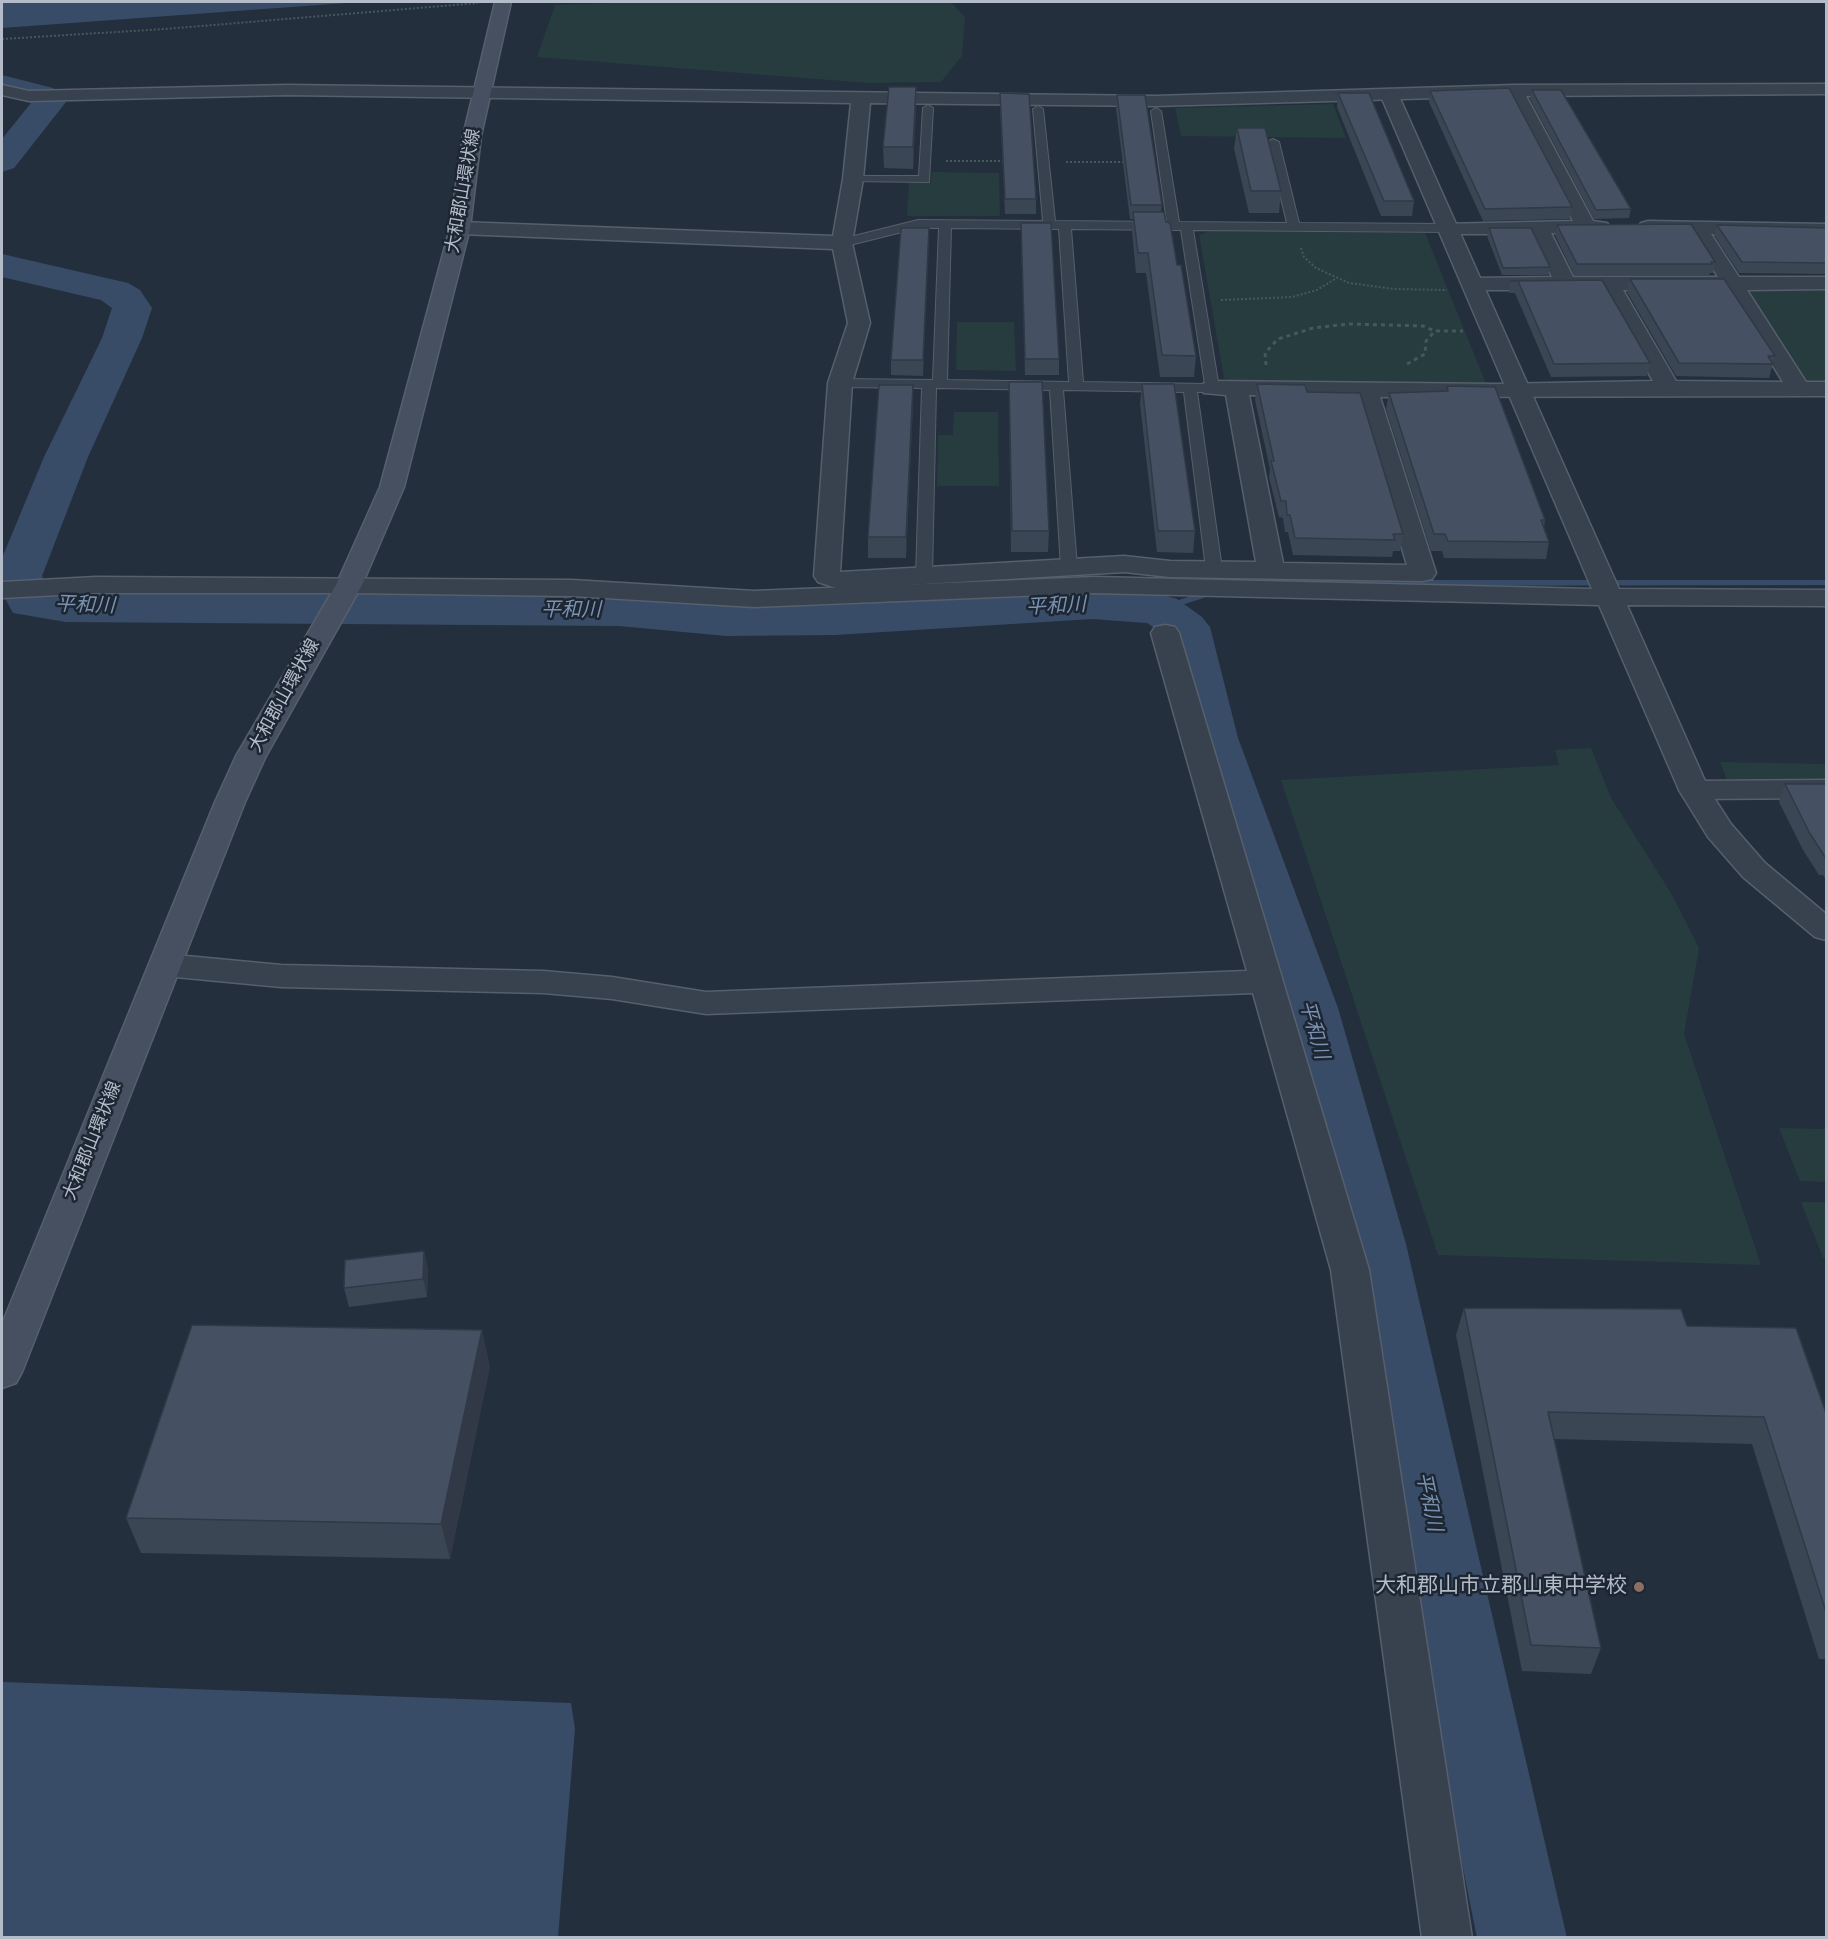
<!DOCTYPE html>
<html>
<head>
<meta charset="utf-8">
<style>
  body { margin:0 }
  #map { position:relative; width:1828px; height:1939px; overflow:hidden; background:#242f3e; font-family:Poppins,sans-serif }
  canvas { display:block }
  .frame { position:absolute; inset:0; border:3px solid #b4bcc9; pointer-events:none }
</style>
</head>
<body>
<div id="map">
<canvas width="1828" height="1939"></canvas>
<div class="frame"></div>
</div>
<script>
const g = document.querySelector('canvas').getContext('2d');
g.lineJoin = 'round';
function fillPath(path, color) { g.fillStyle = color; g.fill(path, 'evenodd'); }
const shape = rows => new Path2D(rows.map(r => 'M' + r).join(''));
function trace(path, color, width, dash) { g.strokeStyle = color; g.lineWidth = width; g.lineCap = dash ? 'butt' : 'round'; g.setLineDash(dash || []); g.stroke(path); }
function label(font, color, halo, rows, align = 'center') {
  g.font = font + ' Poppins,"Noto Sans JP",sans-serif'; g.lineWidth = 5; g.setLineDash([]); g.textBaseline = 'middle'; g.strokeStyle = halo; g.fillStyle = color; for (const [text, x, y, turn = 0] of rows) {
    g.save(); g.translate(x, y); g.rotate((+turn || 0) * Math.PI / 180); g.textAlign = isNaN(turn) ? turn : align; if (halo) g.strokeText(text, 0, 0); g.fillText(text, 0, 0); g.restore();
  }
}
fillPath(shape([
  [638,2,951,2,965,17,962,56,941,82,868,83,537,57,555,5],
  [1333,104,1346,138,1181,136,1175,108],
  [932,172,999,173,1000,216,907,216,909,182,931,182],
  [1209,231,1425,233,1487,386,1239,384,1224,378,1199,235],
  [1755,286,1826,288,1826,385,1805,380,1747,290],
  [957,322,1014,322,1016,371,956,370],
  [954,412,998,412,999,486,937,486,938,435,953,435],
  [1591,748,1611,798,1671,893,1699,948,1684,1034,1761,1265,1438,1255,1281,780,1559,765,1555,750],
  [1720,762,1826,764,1826,780,1727,780],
  [1779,1128,1826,1129,1826,1182,1800,1181],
  [1801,1202,1826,1202,1826,1258,1823,1258]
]), '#263c3f');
fillPath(shape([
  [2,2,360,2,2,28],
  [2,1682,571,1703,575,1729,558,1937,2,1937]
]), '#394c67');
fillPath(shape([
  [1253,577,1341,580,1826,580,1826,585,1341,586,1254,583,1237,588,1233,585,1253,577],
  [1216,588,1219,589,1219,593,1163,611,1160,612,1156,609,1157,607,1216,588]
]), '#394c67');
fillPath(shape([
  [2,75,53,88,66,102,14,168,2,172,2,139,31,103,2,95,2,75],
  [2,254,128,283,140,290,152,308,142,338,88,457,42,576,49,590,619,596,726,606,835,605,1092,589,1160,594,1177,599,1202,617,1210,627,1238,738,1338,1008,1406,1244,1567,1938,1477,1938,1338,1244,1276,1008,1186,738,1162,633,1147,623,1092,619,835,635,726,636,619,626,66,622,13,613,2,593,2,558,44,457,102,338,112,308,101,300,2,277,2,254]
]), '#394c67');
const service = shape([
  [928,105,933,108,929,182,849,181,849,177,853,176,919,176,923,108,928,105],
  [1038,106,1043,109,1055,221,1167,222,1151,111,1156,108,1161,111,1179,222,1287,223,1267,142,1273,139,1279,142,1299,223,1449,224,1455,228,1449,232,1193,230,1219,388,1212,392,1197,392,1222,569,1219,572,1209,572,1206,569,1184,392,1063,390,1077,567,1069,572,1061,567,1050,390,936,388,932,576,924,581,916,576,922,388,840,387,833,383,840,379,933,380,939,228,918,228,842,247,836,243,838,240,918,220,1043,221,1033,109,1038,106],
  [951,228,1059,229,1069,382,947,380,951,228],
  [1071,229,1181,230,1205,384,1083,382,1071,229]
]);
const minor = shape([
  [1826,84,1826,94,1526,96,1593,221,1607,223,1610,227,1607,231,1600,233,1551,233,1573,277,1718,277,1691,234,1641,231,1638,227,1641,223,1648,221,1826,224,1826,236,1711,234,1739,277,1826,277,1826,289,1747,290,1806,382,1826,382,1826,396,1380,397,1436,573,1432,579,1423,581,1170,577,1124,572,839,589,818,582,814,576,828,383,848,323,833,249,460,234,453,232,450,228,453,224,460,222,833,236,843,179,851,103,287,95,29,101,2,95,2,85,29,91,287,85,1155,96,1514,85,1826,84],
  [1508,96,1573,221,1442,224,1439,228,1442,232,1449,234,1531,234,1552,277,1474,278,1466,279,1463,284,1466,289,1474,290,1601,290,1653,381,1497,384,1212,381,1204,383,1200,388,1204,393,1226,395,1256,562,1170,561,1124,556,840,572,852,383,870,323,852,243,863,179,870,103,1155,106,1508,96],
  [1623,290,1726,290,1783,382,1676,381,1623,290],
  [1249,395,1356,396,1407,565,1283,563,1249,395],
  [1165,625,1175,627,1179,633,1369,1270,1472,1938,1422,1938,1331,1270,1253,993,706,1014,612,999,543,993,281,987,165,976,153,973,149,965,153,957,165,954,281,965,543,971,612,977,706,992,1247,971,1151,633,1155,627,1165,625],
  [1826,780,1826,798,1694,799,1683,796,1679,790,1683,784,1694,781,1826,780]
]);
const tertiary = shape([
  [1389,89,1398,94,1619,589,1826,590,1826,606,1627,605,1709,790,1731,824,1765,863,1826,914,1826,940,1815,937,1743,877,1708,837,1679,790,1599,605,1094,593,754,607,572,596,349,593,96,593,2,598,2,582,96,577,572,580,754,591,1094,577,1592,589,1380,94,1389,89]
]);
const secondary = shape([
  [495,2,511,2,481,136,470,228,404,487,362,585,266,756,245,802,22,1372,16,1383,2,1388,2,1324,215,802,236,756,336,585,380,487,450,228,463,136,495,2]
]);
trace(service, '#565f6c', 2);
trace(minor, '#565f6c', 3);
trace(tertiary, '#565f6c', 3);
trace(secondary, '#565f6c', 3);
trace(shape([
  [1172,2,1236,2],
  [2,39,165,29,478,3],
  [946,161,1007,161],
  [1066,162,1127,162],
  [1301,248,1304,257,1316,268,1349,283,1394,289,1447,290],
  [1221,300,1292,297,1317,290,1335,279]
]), '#44595c', 2, [2, 2]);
trace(shape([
  [1407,364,1425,354,1426,341,1435,331,1463,331],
  [1266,365,1265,353,1278,339,1313,328,1349,324,1423,326,1435,331]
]), '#44595c', 3, [4, 4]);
fillPath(service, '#38414e');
fillPath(minor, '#38414e');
fillPath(tertiary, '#38414e');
fillPath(secondary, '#465061');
fillPath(shape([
  [1532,90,1631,209,1629,218,1594,219,1530,99],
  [1430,91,1572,207,1569,219,1483,221,1429,102],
  [1000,93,1036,199,1036,214,1005,214,1000,107],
  [1338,93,1414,201,1412,216,1381,216,1337,107],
  [1117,95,1162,205,1161,212,1166,222,1177,265,1196,356,1194,377,1160,377,1146,273,1136,273,1132,232,1133,219,1130,219,1116,109],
  [916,107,913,169,884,168,883,147],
  [1237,128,1281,191,1279,213,1249,213,1234,149],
  [1021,223,1059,359,1059,375,1025,375,1021,238],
  [1557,225,1715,262,1713,273,1710,273,1709,275,1574,275,1555,235],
  [1717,225,1827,228,1827,274,1739,273,1714,235],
  [929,228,923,376,891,375,891,360],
  [1489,228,1550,267,1548,275,1502,275,1487,236],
  [1630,279,1775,356,1769,378,1676,376,1627,292],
  [1602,280,1650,363,1647,376,1551,377,1515,293,1509,293,1511,281],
  [1009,382,1049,531,1048,552,1011,552,1009,402],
  [1142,384,1195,531,1193,553,1157,552,1140,404],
  [1257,384,1307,392,1403,534,1400,551,1393,551,1392,557,1293,555,1288,532,1285,532,1283,518,1279,517,1269,477,1270,469,1255,400],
  [1447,386,1545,520,1544,527,1549,542,1546,559,1444,558,1442,551,1431,551,1386,409,1389,393,1446,391],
  [913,405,906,558,868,558,868,537],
  [1785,784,1827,784,1827,882,1823,875,1819,875,1803,850,1779,802],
  [424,1251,428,1269,427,1297,349,1307,344,1288],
  [1464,1308,1687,1326,1827,1416,1827,1659,1819,1659,1752,1444,1554,1439,1601,1648,1591,1674,1522,1671,1456,1335],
  [490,1366,450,1559,141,1553,126,1518]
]), '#3b4654');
fillPath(shape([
  [916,87,916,107,913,169,913,147],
  [929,228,929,243,923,376,923,360],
  [913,385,913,405,906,558,906,537],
  [424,1251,428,1269,427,1297,423,1279],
  [482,1330,490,1366,450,1559,441,1524]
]), '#303945');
const building = shape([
  [889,87,916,87,913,147,883,147,889,87],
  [1509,88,1572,207,1485,209,1430,91,1509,88],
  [1532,90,1561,90,1631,209,1596,210,1532,90],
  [1000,93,1029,94,1036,199,1005,199,1000,93],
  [1338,93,1369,93,1414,201,1384,201,1338,93],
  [1117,95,1145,95,1162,205,1131,205,1117,95],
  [1237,128,1265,128,1281,191,1251,191,1237,128],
  [1133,212,1164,212,1166,222,1170,223,1177,265,1181,265,1196,356,1162,355,1148,253,1138,253,1133,212],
  [1021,223,1051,223,1059,359,1025,359,1021,223],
  [1691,224,1715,262,1711,262,1712,264,1577,264,1557,225,1691,224],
  [1717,225,1827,228,1827,263,1742,262,1717,225],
  [901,228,929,228,923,360,891,360,901,228],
  [1489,228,1531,228,1550,267,1503,268,1489,228],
  [1630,279,1724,279,1775,356,1768,356,1773,364,1679,363,1630,279],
  [1602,280,1650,363,1554,364,1518,281,1511,281,1602,280],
  [1009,382,1042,382,1049,531,1012,531,1009,382],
  [1142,384,1174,384,1195,531,1158,531,1142,384],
  [1257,384,1305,385,1307,392,1360,393,1403,534,1393,534,1395,540,1295,538,1290,515,1287,515,1286,501,1281,501,1271,461,1274,461,1257,384],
  [879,385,913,385,906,537,868,537,879,385],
  [1447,386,1495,387,1545,520,1541,520,1549,542,1448,541,1445,534,1434,534,1389,393,1448,391,1447,386],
  [1785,784,1827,784,1827,857,1825,857,1809,832,1785,784],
  [424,1251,423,1279,344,1288,345,1260,424,1251],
  [1464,1308,1681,1309,1687,1326,1796,1328,1827,1416,1827,1615,1764,1417,1548,1412,1601,1648,1531,1645,1464,1308],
  [192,1325,482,1330,441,1524,126,1518,192,1325]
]);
fillPath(building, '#455162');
trace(building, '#303945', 1.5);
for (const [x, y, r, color] of [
  [1639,1587,6,"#8d6e63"]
]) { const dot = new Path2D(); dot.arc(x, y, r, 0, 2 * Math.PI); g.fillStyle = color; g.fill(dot); trace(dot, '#1d2633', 2); }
label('18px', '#b4bcc9', '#1d2633', [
  ["大和郡山環状線",464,191,-80],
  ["大和郡山環状線",285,696,-61],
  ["大和郡山環状線",93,1141,-68]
]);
label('italic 20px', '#7c92b1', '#1d2633', [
  ["平和川",85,606,2],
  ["平和川",1056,607,-3],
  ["平和川",571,611],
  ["平和川",1313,1030,74],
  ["平和川",1428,1502,78]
]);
label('21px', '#b4bcc9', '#1d2633', [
  ["大和郡山市立郡山東中学校",1627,1587]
], 'right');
</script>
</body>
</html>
